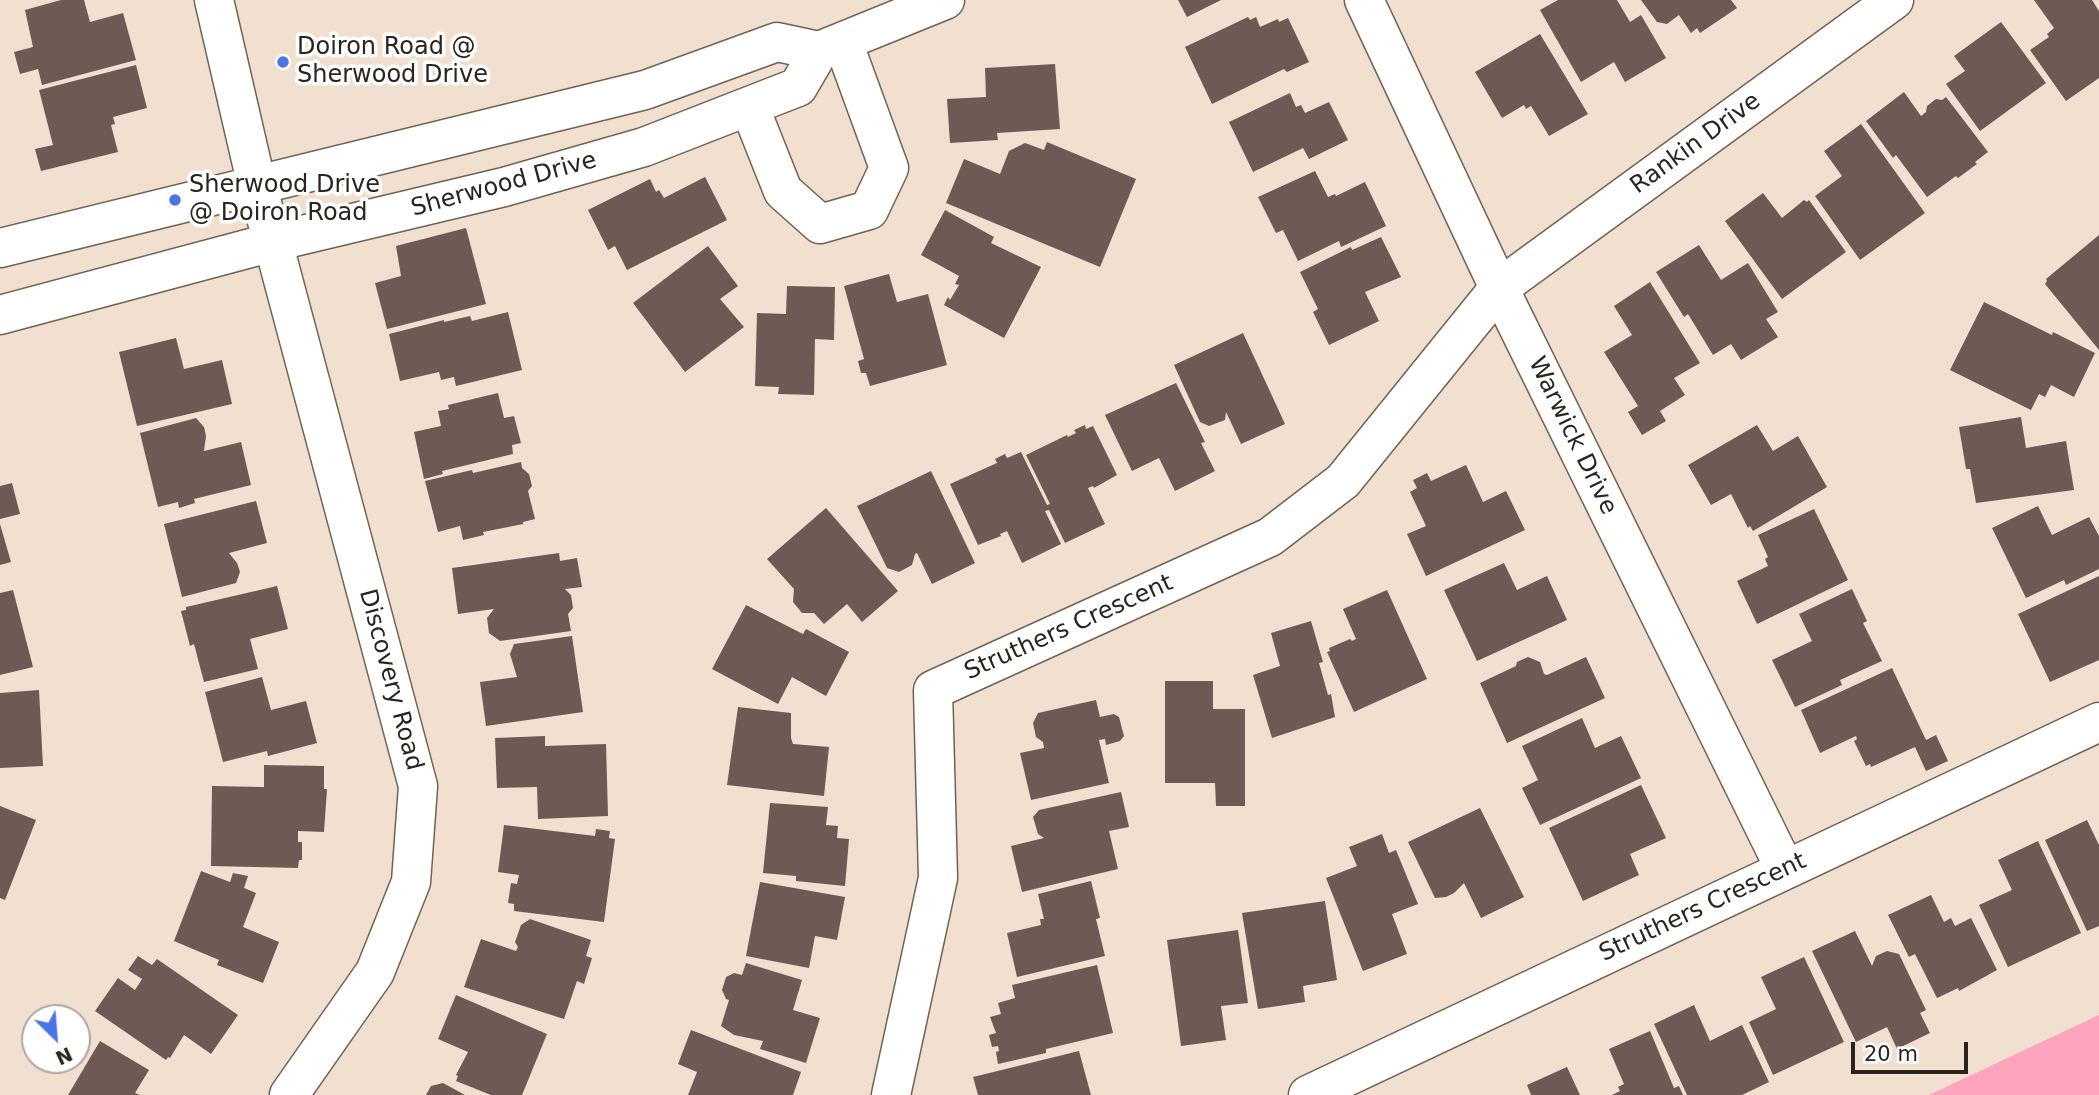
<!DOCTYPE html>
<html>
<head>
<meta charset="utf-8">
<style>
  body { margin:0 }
  #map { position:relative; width:2099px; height:1095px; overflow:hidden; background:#f1dfcf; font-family:"DejaVu Sans",sans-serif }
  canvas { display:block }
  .north { position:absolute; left:21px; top:1004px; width:70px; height:70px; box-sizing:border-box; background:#fff; border:2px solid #aaa7a5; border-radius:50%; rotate:155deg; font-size:19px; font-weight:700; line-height:28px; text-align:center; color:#2a241e }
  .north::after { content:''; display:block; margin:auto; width:24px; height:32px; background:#4a75e8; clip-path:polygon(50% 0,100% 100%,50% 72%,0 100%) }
  .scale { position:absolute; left:1851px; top:1042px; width:117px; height:32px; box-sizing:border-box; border:4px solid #2a241e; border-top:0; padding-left:9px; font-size:21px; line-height:24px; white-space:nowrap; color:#2a241e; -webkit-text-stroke:5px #fff; paint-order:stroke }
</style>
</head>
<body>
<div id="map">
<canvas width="2099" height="1095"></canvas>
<div class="north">N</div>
<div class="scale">20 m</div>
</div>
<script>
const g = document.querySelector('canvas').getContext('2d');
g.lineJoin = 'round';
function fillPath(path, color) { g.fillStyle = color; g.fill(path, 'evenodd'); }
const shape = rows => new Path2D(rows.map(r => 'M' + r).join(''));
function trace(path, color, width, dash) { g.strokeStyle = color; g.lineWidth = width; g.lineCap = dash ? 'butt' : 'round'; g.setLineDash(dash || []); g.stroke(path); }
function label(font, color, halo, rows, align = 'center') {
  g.font = font + ' "DejaVu Sans",sans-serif'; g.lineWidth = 7; g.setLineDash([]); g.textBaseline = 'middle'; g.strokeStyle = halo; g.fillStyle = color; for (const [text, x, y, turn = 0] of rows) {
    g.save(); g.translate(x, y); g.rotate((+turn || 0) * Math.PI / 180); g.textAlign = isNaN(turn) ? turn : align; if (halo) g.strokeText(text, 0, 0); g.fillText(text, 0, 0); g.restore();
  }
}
fillPath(shape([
  [2099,1015,2099,1095,1929,1095]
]), '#fda4be');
fillPath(shape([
  [61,0,84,0,90,22,123,13,136,60,42,85,38,69,20,74,14,52,33,47,25,10],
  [1178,0,1221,0,1187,17],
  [1558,0,1617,0,1630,22,1641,15,1666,58,1625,82,1614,62,1581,82,1540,10],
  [1641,0,1731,0,1737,8,1700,33,1697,28,1691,33,1679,15,1667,24,1657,22],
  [2034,0,2092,0,2099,11,2099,78,2066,101,2030,50,2049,37,2047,34,2054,28],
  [1248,17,1250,20,1256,17,1260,27,1278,19,1279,22,1288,18,1309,62,1287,72,1284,69,1212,104,1185,47],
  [2001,22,2046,83,1980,131,1946,84,1965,71,1954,56],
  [1540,34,1588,114,1549,136,1531,106,1526,109,1524,105,1502,118,1475,72],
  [1055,64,1060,129,997,133,998,140,950,143,947,99,986,97,985,68],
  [136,65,147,108,113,117,115,124,111,125,118,152,41,171,35,149,53,145,39,90],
  [1904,92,1921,116,1926,112,1927,106,1936,99,1942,100,1946,97,1988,152,1975,162,1977,164,1958,178,1956,176,1927,197,1896,155,1893,158,1866,121],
  [1290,93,1296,107,1301,105,1305,113,1329,102,1348,140,1309,159,1303,148,1253,172,1229,122],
  [1861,124,1925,213,1860,260,1815,196,1842,176,1824,151],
  [1047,142,1136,179,1100,267,946,203,964,159,1000,174,1009,151,1025,143,1044,150],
  [1315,171,1328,197,1335,194,1336,196,1365,182,1386,226,1341,247,1339,241,1298,261,1283,230,1276,233,1258,197],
  [705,177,727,220,627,270,615,246,608,250,588,210,650,179,656,192,659,190,664,198],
  [1763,193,1782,218,1804,200,1807,202,1809,200,1846,252,1782,299,1725,221],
  [945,210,994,237,991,243,1041,267,1004,338,944,305,948,297,950,300,959,285,955,284,959,276,921,255],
  [466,228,486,304,387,329,375,283,401,276,396,246],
  [2099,235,2099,350,2045,284,2047,281,2046,279],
  [1381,237,1401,277,1365,292,1379,321,1329,345,1313,312,1318,309,1300,272,1351,247,1352,250],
  [1699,245,1721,280,1748,263,1778,312,1766,319,1778,337,1741,360,1731,344,1713,355,1688,314,1684,317,1656,272],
  [708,246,738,286,720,299,744,327,685,372,633,303],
  [889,274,897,302,928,294,947,365,870,386,866,373,861,373,858,361,864,359,844,286],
  [1650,282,1700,363,1674,378,1685,395,1660,411,1666,421,1642,435,1628,412,1638,406,1604,352,1632,335,1614,306],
  [787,286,835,287,834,340,815,339,814,395,778,394,779,387,755,386,757,313,786,314],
  [1984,302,2052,335,2053,332,2095,353,2074,397,2051,385,2045,397,2039,394,2031,410,1950,370],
  [508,312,522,370,456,386,454,377,441,380,439,372,400,381,389,334,444,320,444,322,470,316,472,321],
  [1243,333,1285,424,1241,444,1226,412,1225,420,1209,426,1200,422,1174,365],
  [176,338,184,369,222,360,232,404,137,426,119,352],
  [1176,383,1205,442,1201,443,1215,471,1175,491,1159,458,1132,471,1105,415],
  [498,393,504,418,514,416,521,443,512,445,513,454,442,471,443,474,424,479,414,432,441,426,438,411,449,409,448,405],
  [2021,417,2026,448,2066,441,2074,490,1976,503,1970,469,1966,469,1959,427],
  [196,418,204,427,206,436,204,451,241,442,251,485,194,499,195,503,179,508,178,502,158,507,140,433],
  [1085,425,1086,429,1093,426,1117,475,1094,488,1093,486,1088,488,1105,524,1065,543,1049,510,1045,511,1061,544,1022,563,1007,531,1000,534,1001,536,978,545,950,484,997,463,995,459,1005,454,1007,458,1021,452,1047,505,1050,504,1026,455,1067,435,1068,437,1076,433,1074,430],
  [1757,425,1773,451,1798,436,1827,487,1753,531,1750,526,1748,528,1731,494,1711,505,1688,465],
  [521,462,522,468,529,474,532,486,528,491,535,519,523,522,523,524,483,532,484,535,463,540,460,526,438,532,425,481,472,470,473,473],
  [1466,465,1483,502,1506,491,1525,530,1426,576,1407,534,1426,526,1410,492,1417,488,1413,480,1427,473,1431,481],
  [931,471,975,563,932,584,917,553,915,554,912,565,899,572,887,568,857,506],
  [12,483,20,514,0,519,0,486],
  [256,501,267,543,229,553,237,563,240,572,236,583,182,597,164,524],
  [2038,506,2052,535,2089,517,2099,536,2099,569,2066,585,2064,580,2026,598,1992,528],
  [826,508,898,591,862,622,847,604,824,624,814,613,802,613,793,602,794,589,767,559],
  [1814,509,1848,580,1757,624,1737,581,1768,566,1765,559,1768,557,1758,535],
  [0,524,11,562,0,565],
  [559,553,560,561,577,558,582,587,565,589,571,595,573,608,568,614,571,631,500,641,489,633,487,618,494,609,458,614,452,568],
  [1504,563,1517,590,1547,576,1567,620,1477,661,1444,590],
  [2099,576,2099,660,2050,682,2018,614],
  [277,586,288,629,250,639,258,669,204,682,194,644,190,646,181,611,186,610,186,607],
  [1852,589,1867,621,1863,623,1882,661,1840,680,1842,685,1795,707,1772,660,1812,641,1799,614],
  [13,590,33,667,0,675,0,593],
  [1387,590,1427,679,1354,712,1327,652,1330,651,1329,648,1350,639,1352,641,1356,639,1343,609],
  [746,605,803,634,806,629,849,652,826,696,792,677,778,704,712,669],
  [1311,621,1323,662,1319,663,1328,695,1331,694,1335,717,1272,738,1253,675,1280,666,1271,633],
  [572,636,583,712,486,726,480,682,517,677,510,654,514,644],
  [1528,657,1540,662,1544,674,1547,675,1586,657,1605,698,1507,743,1480,683,1516,666,1517,662],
  [1892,668,1926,740,1936,735,1948,761,1926,771,1915,747,1871,767,1870,764,1866,766,1854,741,1857,739,1856,736,1820,753,1801,710],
  [262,677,271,710,306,701,317,743,268,756,267,751,223,762,205,692],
  [1165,681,1213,681,1213,709,1245,709,1245,806,1216,806,1215,783,1165,783],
  [39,690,43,766,0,768,0,693],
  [1096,700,1100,717,1114,714,1119,717,1124,736,1120,741,1106,745,1105,739,1099,740,1109,783,1031,800,1020,753,1044,748,1043,742,1036,737,1033,723,1038,713],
  [738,707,791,713,791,738,793,744,829,747,824,796,727,785],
  [1582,718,1595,748,1621,736,1641,778,1540,825,1522,788,1538,780,1522,746],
  [545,736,545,746,606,744,608,816,538,819,537,787,497,788,495,738],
  [264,765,324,766,324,789,327,789,324,832,298,831,298,842,302,842,302,860,299,860,298,868,211,866,212,786,264,787],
  [1641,785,1666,838,1630,854,1639,875,1583,901,1549,828],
  [1121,792,1129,827,1109,831,1118,869,1022,892,1011,846,1044,838,1038,834,1033,817,1039,810],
  [770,803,828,807,826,825,838,826,837,838,849,839,845,886,796,881,796,876,763,873],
  [0,806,36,820,5,900,0,898],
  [1480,808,1524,897,1481,918,1464,883,1454,893,1446,897,1435,898,1408,842],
  [2087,820,2099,845,2099,926,2087,931,2045,840],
  [504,825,595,836,596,829,610,831,609,838,615,839,604,922,514,911,514,904,508,903,511,883,517,884,519,875,498,872],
  [1382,834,1389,853,1396,850,1418,904,1392,914,1407,954,1363,971,1326,878,1357,866,1349,847],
  [2038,841,2081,933,2008,967,1979,905,2012,890,1998,860],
  [201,871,230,882,233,873,248,876,244,888,256,893,243,927,279,942,263,983,217,965,219,960,174,941],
  [1091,881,1100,918,1096,919,1105,956,1017,977,1007,933,1041,925,1040,919,1044,919,1038,894],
  [760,882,845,897,837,940,815,936,809,968,746,956],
  [1931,895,1944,922,1951,918,1955,926,1971,918,1997,970,1959,991,1958,988,1937,998,1915,954,1909,957,1888,915],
  [1325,901,1337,980,1303,986,1305,1002,1258,1009,1242,913],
  [530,919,591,940,586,956,592,958,584,984,577,981,564,1019,464,987,481,939,516,951,518,947,515,942,521,925],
  [1238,930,1248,1003,1221,1006,1226,1040,1181,1046,1167,940],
  [1855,931,1872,966,1876,956,1887,951,1899,954,1926,1010,1920,1013,1930,1033,1897,1049,1887,1027,1856,1042,1812,951],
  [138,956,152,965,157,959,238,1015,211,1054,184,1035,170,1058,168,1057,166,1060,95,1011,118,978,135,990,142,979,128,970],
  [1804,957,1844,1042,1773,1075,1749,1022,1776,1009,1761,977],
  [746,963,802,980,793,1010,820,1018,806,1063,760,1049,763,1041,734,1035,721,1026,729,1000,726,999,722,990,726,977,734,973,742,975],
  [1097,965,1113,1033,1046,1049,1046,1053,998,1064,996,1052,999,1051,998,1046,992,1047,989,1035,996,1033,990,1017,1001,1014,998,1003,1015,998,1012,985],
  [456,995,547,1034,522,1095,491,1095,456,1081,458,1076,456,1075,468,1052,438,1039],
  [1694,1005,1710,1041,1742,1025,1769,1082,1742,1095,1687,1095,1654,1024],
  [691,1030,801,1072,793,1095,688,1095,697,1072,678,1064],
  [1650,1031,1674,1088,1679,1086,1683,1095,1612,1095,1620,1091,1618,1087,1624,1084,1609,1049],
  [100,1041,149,1070,135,1093,140,1095,68,1095],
  [1079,1051,1091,1095,978,1095,973,1077],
  [1567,1067,1580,1095,1531,1095,1527,1085],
  [443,1083,465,1095,426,1095,431,1086]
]), '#6e5955');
const minor = shape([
  [1364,0,1499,288,1785,869],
  [750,108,783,191,820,224,869,210,889,168,843,42],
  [273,242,418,786,411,882,375,972,289,1095],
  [891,1095,938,878,933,690,1270,537,1343,481,1499,288,1894,0],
  [1308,1095,2099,722]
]);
const tertiary = shape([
  [214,0,257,186,273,242],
  [0,248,645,90,777,42,819,51,945,0],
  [0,315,273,242,504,187,644,147,798,87,819,51]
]);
trace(minor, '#716254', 41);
trace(tertiary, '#716254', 41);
trace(minor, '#fff', 38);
trace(tertiary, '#fff', 38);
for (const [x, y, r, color] of [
  [283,62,7,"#4a75e8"],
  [175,200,7,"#4a75e8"]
]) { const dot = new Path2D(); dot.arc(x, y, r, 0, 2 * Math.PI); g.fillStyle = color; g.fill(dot); trace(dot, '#fff', 2.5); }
label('24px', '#2a241e', '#fff', [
  ["Doiron Road @",297,48],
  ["Sherwood Drive",297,76],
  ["Sherwood Drive",189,186],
  ["@ Doiron Road",189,214]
], 'left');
label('24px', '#2a241e', '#fff', [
  ["Rankin Drive",1696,144,-36],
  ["Sherwood Drive",504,185,-15],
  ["Warwick Drive",1572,436,64],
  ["Struthers Crescent",1069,628,-24],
  ["Discovery Road",390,680,75],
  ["Struthers Crescent",1703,908,-25]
]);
</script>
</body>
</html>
